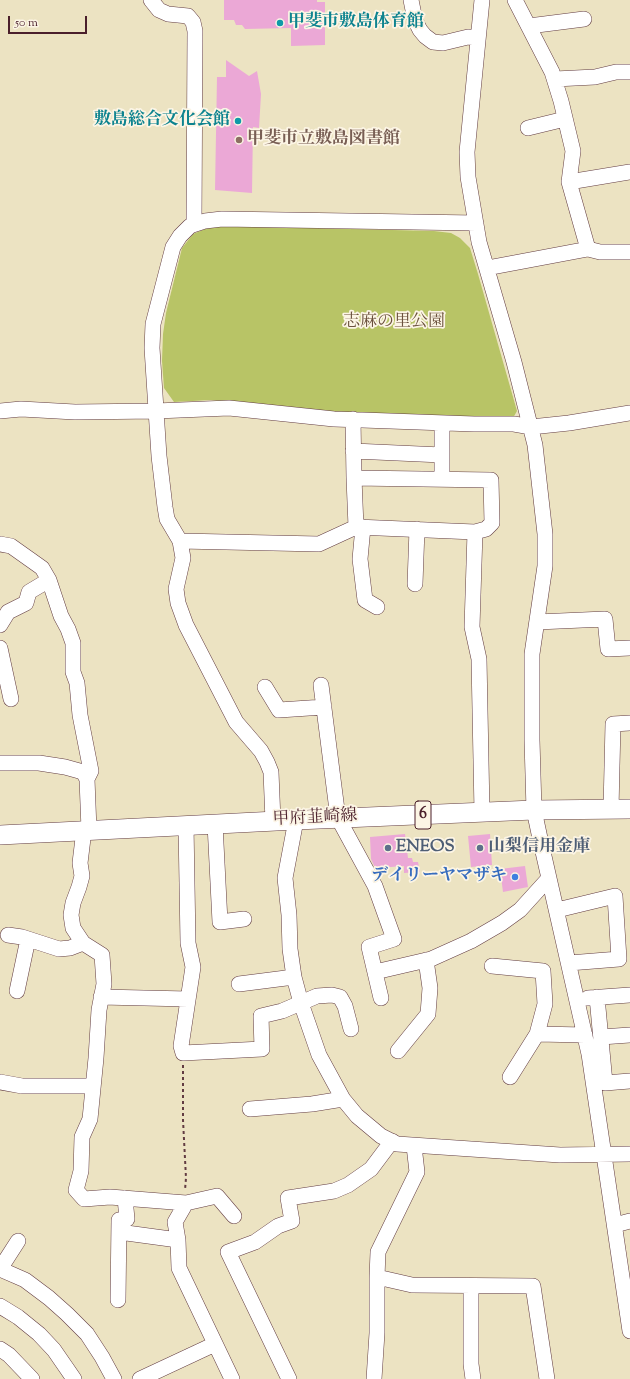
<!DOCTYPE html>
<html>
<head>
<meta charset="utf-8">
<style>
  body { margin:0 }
  #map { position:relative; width:630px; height:1379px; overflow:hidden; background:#ece3c2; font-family:"Sorts Mill Goudy",serif }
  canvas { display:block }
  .scale { position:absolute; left:8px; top:16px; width:79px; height:18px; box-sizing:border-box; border:2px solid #4a1f2b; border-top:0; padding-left:5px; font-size:12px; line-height:14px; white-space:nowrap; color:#4a1f2b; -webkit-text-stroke:3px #fcf5e5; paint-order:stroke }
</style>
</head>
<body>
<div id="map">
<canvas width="630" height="1379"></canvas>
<div class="scale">50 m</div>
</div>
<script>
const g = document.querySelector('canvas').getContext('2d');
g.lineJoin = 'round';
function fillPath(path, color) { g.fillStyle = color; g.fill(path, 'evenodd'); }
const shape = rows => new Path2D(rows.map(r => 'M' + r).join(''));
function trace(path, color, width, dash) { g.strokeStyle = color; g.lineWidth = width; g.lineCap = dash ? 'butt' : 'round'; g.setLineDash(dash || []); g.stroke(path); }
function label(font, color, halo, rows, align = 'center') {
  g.font = font + ' "Sorts Mill Goudy","Noto Serif JP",serif'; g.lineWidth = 3.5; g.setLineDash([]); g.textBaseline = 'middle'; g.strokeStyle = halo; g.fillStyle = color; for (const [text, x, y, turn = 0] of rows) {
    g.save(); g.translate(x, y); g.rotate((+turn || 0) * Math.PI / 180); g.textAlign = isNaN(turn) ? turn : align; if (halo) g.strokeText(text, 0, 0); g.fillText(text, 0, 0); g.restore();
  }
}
fillPath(shape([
  [227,226,434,231,451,233,460,238,470,248,478,274,517,411,513,418,341,414,211,400,174,402,164,388,162,361,163,334,166,313,182,248,193,234,210,227]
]), '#b8c466');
fillPath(shape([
  [224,0,317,0,317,2,325,2,325,45,291,46,291,28,245,29,242,25,236,25,234,20,224,20],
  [226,60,249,76,257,71,261,94,259,128,253,127,252,193,215,190,217,77,226,77],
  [405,834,408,858,412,858,413,862,418,862,420,872,404,873,404,866,377,868,377,872,371,859,370,837],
  [490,834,492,865,471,867,468,836],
  [525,866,528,887,503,892,500,869]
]), '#eba8d6');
const minor = shape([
  [151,0,159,10,168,14,188,16,193,22,195,31,194,224],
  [411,0,415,20,420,30,425,36,433,42,443,43,468,37,478,38],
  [482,0,467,152,468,177,479,242,514,362,535,445,545,534,545,566,532,654,532,740,534,810,541,843,589,1054,630,1331],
  [515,0,552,72,561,101,573,151,569,182,588,249,600,252,630,252],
  [529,26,584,19],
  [555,79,595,77,616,72,630,72],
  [528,128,565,119],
  [569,182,630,172],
  [487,268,588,249],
  [0,411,21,409,75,412,156,411,229,408,334,419,474,424,514,424,531,427,569,423,630,413],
  [353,419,354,478,356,527],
  [353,451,442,455],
  [442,479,442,423],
  [363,527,360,559,365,600,377,607],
  [475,532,472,627,479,659,482,812],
  [180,541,319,544,356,527,475,532,486,529,492,523,491,480,354,478],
  [0,544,11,546,42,568,49,580,61,616,68,629,73,643,73,672,77,683,80,715,91,771,87,779],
  [415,584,417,529],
  [537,622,605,619,608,649,630,648],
  [0,625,8,612,26,603,29,592,49,580],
  [0,648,11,699],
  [321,685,338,818,375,886,394,939,369,947,381,998],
  [265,687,279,710,324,707],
  [0,763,39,763,65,767,83,772,87,779,89,830],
  [611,809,613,724,630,723],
  [296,820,285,878,289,915,290,949,294,977,301,1003,319,1055,343,1099,357,1116,381,1136,397,1144,560,1155,630,1154],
  [273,821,271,772,267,762,261,751,236,722,186,625,178,603,176,589,183,558,180,541,167,519,165,507,159,456,152,348,153,324,173,247,180,236,190,226,205,221,222,219,476,223],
  [215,824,220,922,244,919],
  [186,825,188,943,193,967,181,1046,183,1053,262,1049,261,1016,282,1011,317,996,332,995,340,997,345,1006,351,1029],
  [84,830,80,863,82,876,79,887,73,903,71,915,73,928,83,943,102,955,104,984,99,1010,96,1058,90,1119,82,1137,81,1171,76,1190,84,1199,110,1197,186,1203,217,1196,234,1216],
  [557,910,615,896,619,959,569,963],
  [8,935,22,937,59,949,70,948,83,943],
  [492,966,543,971,545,1004,537,1034],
  [375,972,431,959,471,941,502,923,520,910,549,878],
  [239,984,294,977],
  [17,991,28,939],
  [101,997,188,999],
  [597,997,605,1083,630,1081],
  [588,998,630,995],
  [601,1037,630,1035],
  [398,1051,428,1014,430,988,426,960],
  [510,1077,537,1034,585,1035],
  [0,1082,22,1086,93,1086],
  [250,1109,312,1104,343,1099],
  [414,1146,417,1172,378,1252,377,1277,412,1285,533,1286,547,1379],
  [615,1225,630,1221],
  [119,1232,178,1240,179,1268,232,1379],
  [178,1240,175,1222,186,1203],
  [0,1269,25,1280,49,1298,67,1314,87,1334,102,1357,114,1379],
  [0,1269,18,1241],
  [471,1286,471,1364,473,1379],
  [118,1300,119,1220,127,1219,125,1198],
  [0,1306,18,1317,39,1334,54,1350,74,1379],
  [0,1349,9,1355,32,1379],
  [140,1379,215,1344],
  [289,1379,228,1252,255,1242,278,1226,292,1221,288,1198,334,1191,348,1185,371,1169,392,1141],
  [374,1379,377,1333,377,1277]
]);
const major = shape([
  [0,835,296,820,534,810,630,809]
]);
trace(minor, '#623c42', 16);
trace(major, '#623c42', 20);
trace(shape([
  [183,1065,183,1120,186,1178,185,1190]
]), '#623c42', 2, [3, 3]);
trace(minor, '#fff', 15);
trace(major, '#fff', 19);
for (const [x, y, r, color] of [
  [280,23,4,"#0f9aa8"],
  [238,121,4,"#0f9aa8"],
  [239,140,4,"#8d6e63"],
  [388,848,4,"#5c6f8a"],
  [480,848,4,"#5c6f8a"],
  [515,877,4,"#3f7fe0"]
]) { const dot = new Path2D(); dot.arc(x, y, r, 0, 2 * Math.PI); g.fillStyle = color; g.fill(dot); trace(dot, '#fcf5e5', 1.5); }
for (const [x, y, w] of [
  [423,815,16]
]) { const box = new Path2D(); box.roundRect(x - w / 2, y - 14, w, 28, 3); g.fillStyle = '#fcf5e5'; g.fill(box); trace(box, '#4a1f2b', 1); }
label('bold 16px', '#4a1f2b', null, [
  ["6",423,815]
]);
label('bold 17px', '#0d838f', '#fcf5e5', [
  ["甲斐市敷島体育館",288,23],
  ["敷島総合文化会館",230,121,"right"]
], 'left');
label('bold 17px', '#785e54', '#fcf5e5', [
  ["甲斐市立敷島図書館",247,140]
], 'left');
label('17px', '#6b513d', '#fcf5e5', [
  ["志麻の里公園",394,323]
]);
label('17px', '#4a1f2b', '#fcf5e5', [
  ["甲府韮崎線",315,819,-3]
]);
label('bold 17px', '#4e5e75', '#fcf5e5', [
  ["ENEOS",396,848],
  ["山梨信用金庫",488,848]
], 'left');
label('bold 17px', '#366cbe', '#fcf5e5', [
  ["デイリーヤマザキ",507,877]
], 'right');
</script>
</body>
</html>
